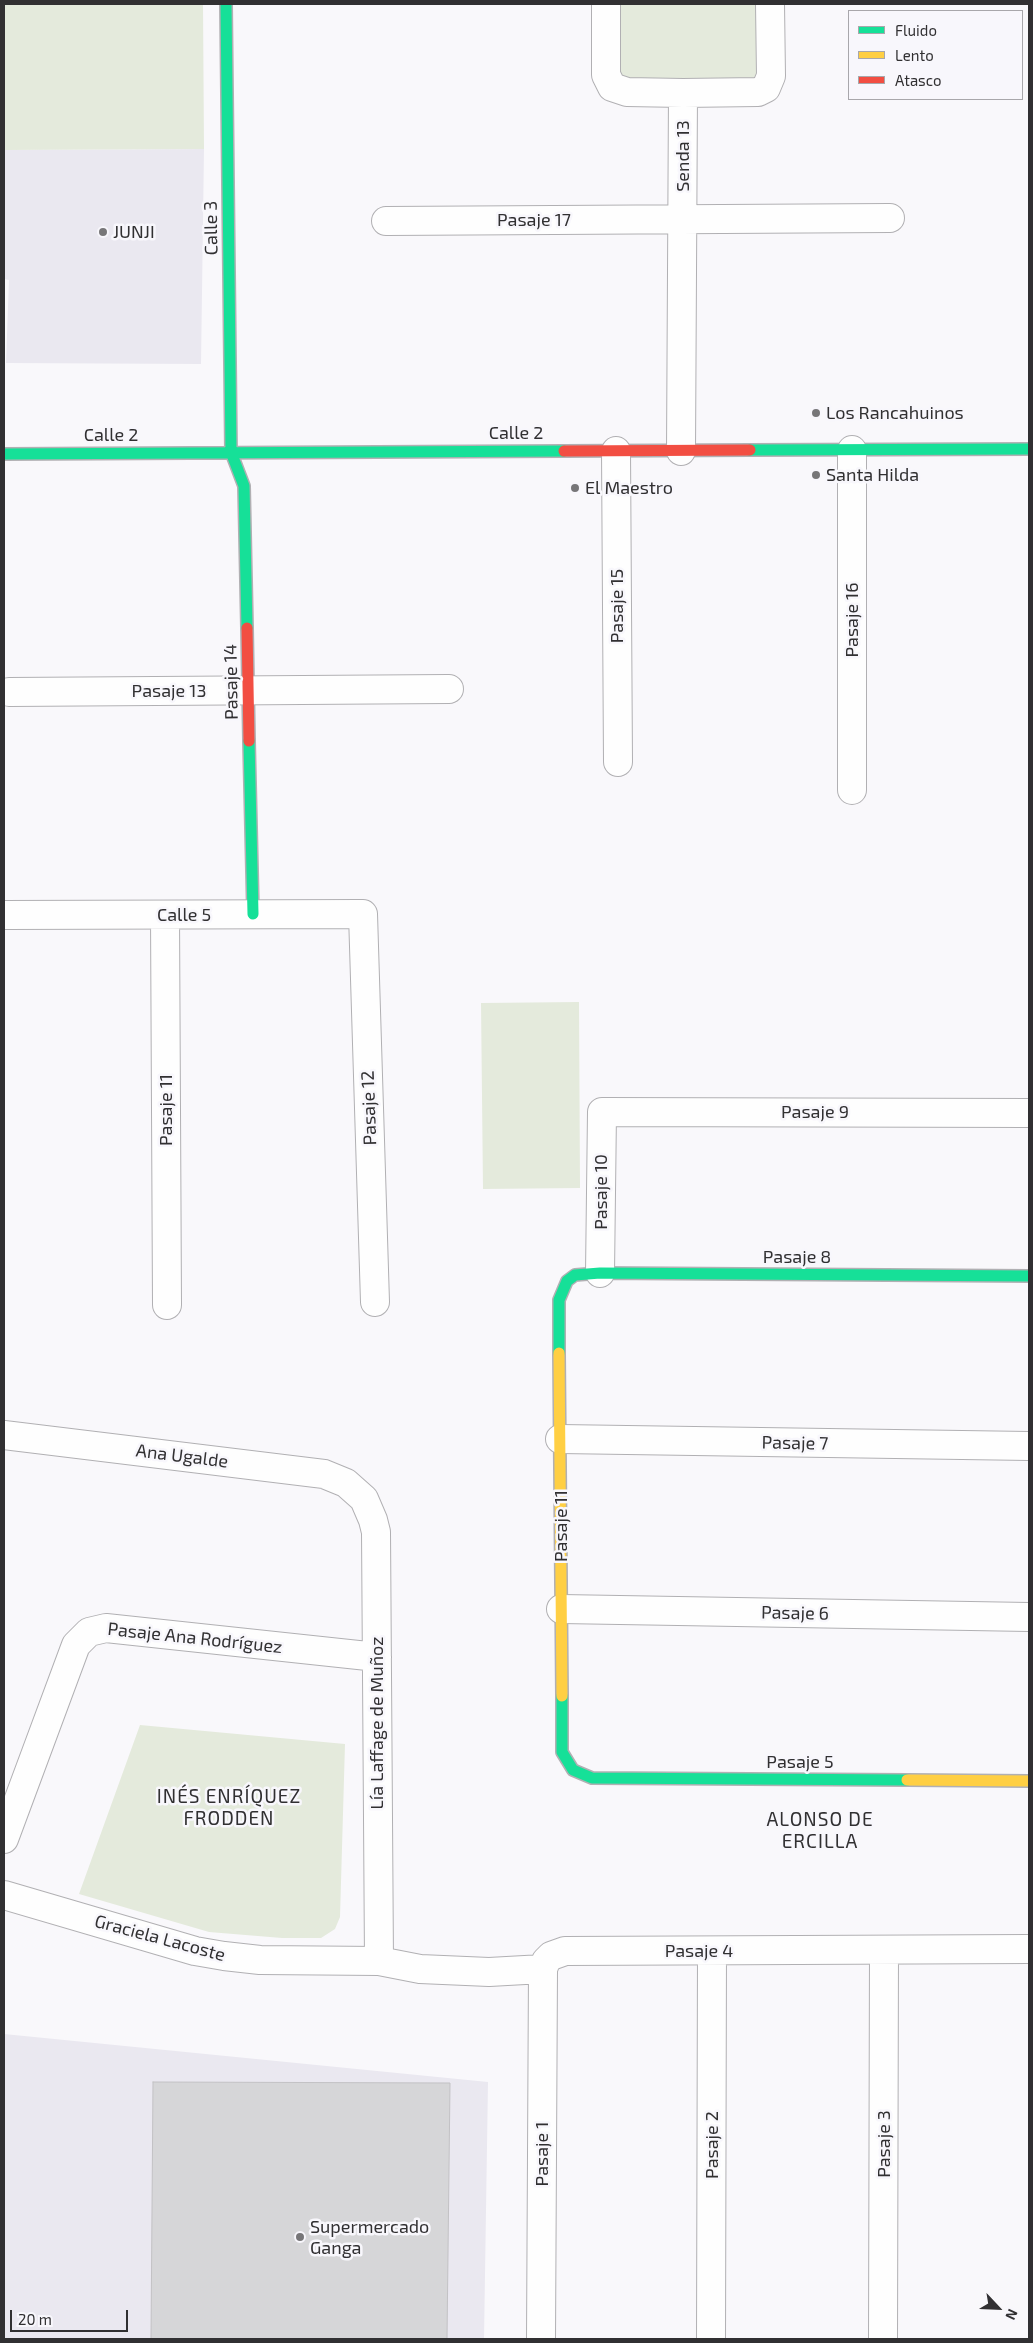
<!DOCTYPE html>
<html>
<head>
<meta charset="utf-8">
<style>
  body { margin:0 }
  #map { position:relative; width:1033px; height:2343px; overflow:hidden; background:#f9f8fb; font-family:"Exo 2",sans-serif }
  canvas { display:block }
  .frame { position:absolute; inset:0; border:5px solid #313032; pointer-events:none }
  .legend { position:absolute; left:848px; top:10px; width:175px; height:90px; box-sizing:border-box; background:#f8f7fc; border:1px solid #a8a7ab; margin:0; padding:6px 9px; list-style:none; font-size:15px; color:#313032 }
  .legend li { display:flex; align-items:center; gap:10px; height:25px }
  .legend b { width:25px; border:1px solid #a8a7ab }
  .north { position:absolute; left:973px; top:2283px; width:50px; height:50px; -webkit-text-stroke:4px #f8f7fc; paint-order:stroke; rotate:115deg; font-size:14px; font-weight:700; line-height:20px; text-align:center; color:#313032 }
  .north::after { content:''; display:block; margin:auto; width:18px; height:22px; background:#313032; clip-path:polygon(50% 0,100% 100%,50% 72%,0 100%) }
  .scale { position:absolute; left:10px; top:2310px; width:118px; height:22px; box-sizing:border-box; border:2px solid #313032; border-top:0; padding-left:6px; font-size:15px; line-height:18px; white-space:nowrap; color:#313032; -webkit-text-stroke:4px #f8f7fc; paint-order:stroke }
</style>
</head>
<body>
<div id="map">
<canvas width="1033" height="2343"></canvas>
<div class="frame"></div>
<ul class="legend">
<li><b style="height:6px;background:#16e098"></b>Fluido</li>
<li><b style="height:6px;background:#ffcf43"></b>Lento</li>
<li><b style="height:6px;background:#f24e42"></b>Atasco</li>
</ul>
<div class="north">N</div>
<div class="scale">20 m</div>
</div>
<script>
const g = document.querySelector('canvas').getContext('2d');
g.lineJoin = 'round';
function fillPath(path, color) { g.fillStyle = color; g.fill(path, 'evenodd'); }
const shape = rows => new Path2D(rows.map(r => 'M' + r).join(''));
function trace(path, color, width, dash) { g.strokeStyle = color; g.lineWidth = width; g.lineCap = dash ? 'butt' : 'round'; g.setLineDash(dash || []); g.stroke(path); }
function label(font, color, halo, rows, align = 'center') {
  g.font = font + ' "Exo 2",sans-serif'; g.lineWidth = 5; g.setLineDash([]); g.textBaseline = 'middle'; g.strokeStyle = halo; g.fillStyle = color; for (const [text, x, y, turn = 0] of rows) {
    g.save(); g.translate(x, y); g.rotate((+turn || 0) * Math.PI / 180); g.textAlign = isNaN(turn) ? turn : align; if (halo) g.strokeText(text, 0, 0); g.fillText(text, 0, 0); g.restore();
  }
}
fillPath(shape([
  [204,149,201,364,6,363,9,280,4,279,4,150],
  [4,2034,488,2082,484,2339,4,2339]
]), '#eae8f0');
fillPath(shape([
  [4,4,203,4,204,149,4,150],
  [613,4,759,4,760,78,614,81],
  [579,1002,580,1188,483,1189,481,1003],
  [140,1725,345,1744,340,1917,335,1929,321,1938,282,1938,209,1932,79,1894]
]), '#e4eadc');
const building = shape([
  [153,2082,450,2083,447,2339,151,2339,153,2082]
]);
fillPath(building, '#d6d6d8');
trace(building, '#c3c2c5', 1);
const street = shape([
  [606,4,606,75,612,87,627,92,683,93,758,92,766,88,771,76,770,4],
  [386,221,890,218],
  [852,450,852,790],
  [616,451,618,762],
  [681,451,683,93],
  [9,692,449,689],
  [4,915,363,914,375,1302],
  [165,915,167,1305],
  [600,1273,602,1112,1029,1113],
  [4,1435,324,1474,346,1483,364,1499,373,1520,376,1532,379,1961],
  [560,1439,1029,1446],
  [561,1609,1029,1617],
  [4,1839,76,1645,89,1632,106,1628,377,1657],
  [4,1895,195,1951,224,1956,260,1960,379,1961,420,1969,489,1972,543,1969],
  [541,2339,543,1969,546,1961,551,1956,565,1951,1029,1949],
  [711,2339,712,1951],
  [883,2339,884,1950]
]);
const fast = shape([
  [226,4,231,452,244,486,247,628],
  [750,450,1029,449],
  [4,454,564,451],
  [249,741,253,914],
  [559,1353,559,1300,567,1281,575,1275,600,1273,1029,1276],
  [562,1696,562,1752,573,1770,592,1778,907,1780]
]);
const slow = shape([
  [559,1353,562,1696],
  [907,1780,1029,1781]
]);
const jam = shape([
  [564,451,750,450],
  [247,628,249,741]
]);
trace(street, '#b1b0b3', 30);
trace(fast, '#b1b0b3', 14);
trace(slow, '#b1b0b3', 14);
trace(jam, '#b1b0b3', 14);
trace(street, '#fefefe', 28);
trace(fast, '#16e098', 11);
trace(slow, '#ffcf43', 11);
trace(jam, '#f24e42', 11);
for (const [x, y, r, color] of [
  [103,232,5,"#777678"],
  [816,413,5,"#777678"],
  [816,475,5,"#777678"],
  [575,488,5,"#777678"],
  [300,2237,5,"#777678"]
]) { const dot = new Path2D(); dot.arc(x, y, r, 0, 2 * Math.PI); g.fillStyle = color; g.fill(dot); trace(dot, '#f8f7fc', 2); }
label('18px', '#313032', '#f8f7fc', [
  ["Senda 13",683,156,-90],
  ["Pasaje 17",534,220],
  ["Calle 3",211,228,-91],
  ["Calle 2",516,433],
  ["Calle 2",111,435],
  ["Pasaje 15",617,606,-90],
  ["Pasaje 16",852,620,-90],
  ["Pasaje 14",231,682,-91],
  ["Pasaje 13",169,691],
  ["Calle 5",184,915],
  ["Pasaje 12",369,1108,-92],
  ["Pasaje 11",166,1110,-90],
  ["Pasaje 9",815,1112],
  ["Pasaje 10",601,1192,-90],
  ["Pasaje 8",797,1257],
  ["Pasaje 7",795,1443,1],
  ["Ana Ugalde",182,1456,7],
  ["Pasaje 11",561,1526,-90],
  ["Pasaje 6",795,1613,1],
  ["Pasaje Ana Rodríguez",195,1638,6],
  ["Lía Laffage de Muñoz",377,1723,-90],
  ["Pasaje 5",800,1762],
  ["Graciela Lacoste",160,1938,15],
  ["Pasaje 4",699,1951],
  ["Pasaje 3",884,2144,-90],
  ["Pasaje 2",712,2145,-90],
  ["Pasaje 1",542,2154,-90]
]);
label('18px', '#313032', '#f8f7fc', [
  ["JUNJI",113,232],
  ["Los Rancahuinos",826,413],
  ["Santa Hilda",826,475],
  ["El Maestro",585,488],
  ["Supermercado",310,2227],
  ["Ganga",310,2248]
], 'left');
g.letterSpacing = '1px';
label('19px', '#313032', '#f8f7fc', [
  ["INÉS ENRÍQUEZ",229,1797],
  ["FRODDEN",229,1819],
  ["ALONSO DE",820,1820],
  ["ERCILLA",820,1842]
]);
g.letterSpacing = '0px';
</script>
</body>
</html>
